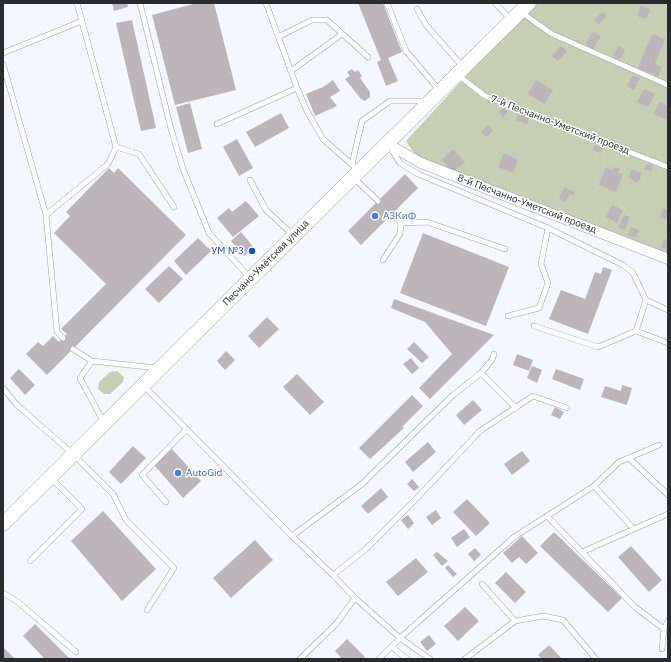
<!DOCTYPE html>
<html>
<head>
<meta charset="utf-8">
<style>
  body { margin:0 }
  #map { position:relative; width:671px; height:662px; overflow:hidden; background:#f4f7ff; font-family:"IBM Plex Sans",sans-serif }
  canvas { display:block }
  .frame { position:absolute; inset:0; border:4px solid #2a2b2e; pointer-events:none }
</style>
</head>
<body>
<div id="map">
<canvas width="671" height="662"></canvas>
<div class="frame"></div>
</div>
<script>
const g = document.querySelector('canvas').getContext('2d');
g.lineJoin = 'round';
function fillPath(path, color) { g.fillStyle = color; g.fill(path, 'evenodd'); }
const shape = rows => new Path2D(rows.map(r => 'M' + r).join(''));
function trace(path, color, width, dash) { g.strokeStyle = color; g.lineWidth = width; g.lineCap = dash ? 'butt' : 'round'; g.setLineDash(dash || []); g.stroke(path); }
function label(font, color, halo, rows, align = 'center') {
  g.font = font + ' "IBM Plex Sans",sans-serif'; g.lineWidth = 3; g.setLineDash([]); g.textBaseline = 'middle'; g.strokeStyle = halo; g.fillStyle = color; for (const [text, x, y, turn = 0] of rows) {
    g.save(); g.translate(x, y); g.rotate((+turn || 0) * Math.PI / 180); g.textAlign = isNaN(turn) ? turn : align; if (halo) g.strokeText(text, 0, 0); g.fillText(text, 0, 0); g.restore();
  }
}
fillPath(shape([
  [536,3,668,3,668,263,423,167,406,141,499,40],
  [117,371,124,377,123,382,110,394,104,394,98,389,99,382,110,372]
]), '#c6ceb3');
fillPath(shape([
  [112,3,127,3,128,7,114,11],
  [197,3,214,3,236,90,175,105,152,15],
  [358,3,383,3,402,52,388,58,398,81,386,86,377,62,381,60],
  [641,6,650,9,646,19,637,16],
  [602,12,607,16,599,24,594,20],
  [132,20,156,128,141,131,116,23],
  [593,32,601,36,593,49,585,44],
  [652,34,665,39,655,64,662,67,658,76,638,68],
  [561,46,567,51,558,61,552,56],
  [618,46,625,49,621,59,613,56],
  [352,69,355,72,358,70,362,76,360,78,370,92,370,97,365,101,361,99,345,79,350,76,347,72],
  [633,75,640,78,634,90,627,86],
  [333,80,340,91,330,97,337,106,315,116,306,94,323,87],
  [536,80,553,90,545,104,528,94],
  [644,89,655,94,648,107,637,102],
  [660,102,668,106,668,121,654,113],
  [190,103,202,149,188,153,176,107],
  [504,108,508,112,503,117,499,112],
  [281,113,289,128,255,147,246,132],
  [518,114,529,118,527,124,516,120],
  [488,125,493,130,486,137,481,132],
  [237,139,253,168,239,176,223,147],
  [595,145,603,148,601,153,593,150],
  [453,149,465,162,453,172,442,160],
  [504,153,518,160,513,173,498,167],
  [647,164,653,166,651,172,644,169],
  [606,167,612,170,613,167,620,169,618,173,623,174,616,192,599,185],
  [109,168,114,173,118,168,186,235,47,375,26,354,38,342,43,346,53,336,59,342,67,334,61,329,106,284,54,233,70,216,66,212],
  [632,169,642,174,638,183,628,178],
  [405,174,418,188,361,245,348,231],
  [565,187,575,192,573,195,570,194,565,202,559,198],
  [246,201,259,216,233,237,217,218,229,208,232,212],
  [612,205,623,210,617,223,606,217],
  [663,209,668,211,666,220,660,218],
  [624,215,630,217,625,230,618,228],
  [631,227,639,230,636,238,628,235],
  [241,232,256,250,250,256,247,253,244,256,231,241],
  [423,233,509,267,486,326,400,293],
  [198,238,211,251,186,275,174,261],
  [664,239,668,241,668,250,661,247],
  [169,266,183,279,159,303,145,289],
  [603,267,612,270,588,334,549,319,561,290,585,299,595,272,601,274],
  [394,299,494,335,430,399,419,388,452,354,425,322,391,308],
  [267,317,279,329,259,348,248,336],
  [414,342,429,357,422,363,407,349],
  [226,351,235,360,225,370,217,361],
  [517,354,533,360,529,371,513,365],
  [411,358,419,368,412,374,403,364],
  [532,366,542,370,537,383,527,378],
  [19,369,35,385,25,395,10,378],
  [556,369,584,379,580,390,552,379],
  [297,374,324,402,310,415,283,387],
  [622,385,632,388,627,405,601,397,605,386,621,391],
  [412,395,423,406,402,427,404,428,370,459,359,448],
  [473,400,482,410,464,425,456,415],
  [555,407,564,412,560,419,551,415],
  [428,442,436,452,413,472,405,462],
  [133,446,146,458,121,484,109,472],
  [172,449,201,481,183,498,154,465],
  [522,451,530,461,512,475,504,464],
  [412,479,419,487,414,491,407,484],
  [381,488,388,497,368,514,361,506],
  [467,499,490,523,476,536,453,512],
  [436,510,441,518,432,525,426,517],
  [103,511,156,569,122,601,71,541],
  [408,515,414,523,408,529,401,520],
  [464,529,470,537,457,547,451,538],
  [554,532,622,598,608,612,540,546],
  [522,536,538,553,526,564,519,557,512,563,503,553],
  [255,540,273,560,231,598,213,578],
  [631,546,662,580,649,592,618,557],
  [475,548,481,555,474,561,468,554],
  [437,552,448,561,442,566,433,555],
  [416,558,428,572,398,596,386,582],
  [448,565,457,574,453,577,445,568],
  [506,572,526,592,515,603,495,583],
  [465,607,479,621,458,641,444,626],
  [35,624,70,659,45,659,23,636],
  [429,635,436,644,427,651,420,642],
  [347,639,365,657,363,659,342,659,335,651],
  [549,645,562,659,542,659,538,655],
  [3,647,15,659,3,659]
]), '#bcb5ba');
const lane = shape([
  [140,3,171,129,183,169,209,233,250,278],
  [266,3,297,88,307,111,323,139,358,170],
  [387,3,406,51,440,91],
  [495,3,511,20],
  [417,9,426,25,463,67],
  [521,12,552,34,668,85],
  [280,36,312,20,327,20,368,57],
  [3,53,82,21],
  [3,64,46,215],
  [291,71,342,34],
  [458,75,485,96,668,167],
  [217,124,297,88],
  [389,146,400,163,418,174,548,228,623,265,633,273,646,300,668,310],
  [116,147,139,154,174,207],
  [352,164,362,121,390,101,426,101],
  [354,178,378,201],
  [250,180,266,210,293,235],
  [392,214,401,223,427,222,505,249],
  [383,260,400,234,401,223],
  [508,316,539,308,548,283,541,264,548,228],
  [534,326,598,347,636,331,646,300],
  [636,331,668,343],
  [63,338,57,332,46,215,108,164,116,147,77,3],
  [73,349,92,361],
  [494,354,492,360,481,373,516,408],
  [144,386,292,536],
  [3,388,17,405,73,454,113,494,126,520,174,568,147,610],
  [104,423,80,378,92,361,157,368],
  [629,458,668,495],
  [594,486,634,529],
  [166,502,142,475,187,429],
  [547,516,635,607,664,629,662,649],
  [582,552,668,514],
  [30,561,82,509,51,478],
  [333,575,292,536,362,484,453,395,481,373],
  [3,593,18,602,76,652],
  [355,598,333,575,366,549,416,499,480,431,533,396,567,408],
  [515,621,543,616,563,620,596,659],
  [664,629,668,621],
  [392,647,407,659],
  [300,659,336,624,355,598,400,638,379,659],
  [430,659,400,638,514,537,594,486,619,462,659,445],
  [465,659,515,621,482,584]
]);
const street = shape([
  [388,144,421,163,668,259]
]);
const secondary = shape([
  [3,524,529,3]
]);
trace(lane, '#9ea0a7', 6);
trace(street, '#9ea0a7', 11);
trace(secondary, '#9ea0a7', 15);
trace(lane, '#fff', 5);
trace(street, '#fff', 10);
trace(secondary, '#fff', 14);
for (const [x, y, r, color] of [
  [375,216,4,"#3f7fe0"],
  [252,251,4,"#1a4fb4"],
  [178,473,4,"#3f7fe0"]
]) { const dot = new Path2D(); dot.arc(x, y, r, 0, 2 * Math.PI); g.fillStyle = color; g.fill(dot); trace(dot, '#fff', 1.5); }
label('10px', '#2a2b2e', '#fff', [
  ["7-й Песчанно-Уметский проезд",560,125,21],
  ["8-й Песчанно-Уметский проезд",527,204,21],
  ["Песчано-Умётская улица",266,263,-45]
]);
label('10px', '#366cbe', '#fff', [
  ["АЗКиФ",383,216],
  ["AutoGid",186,473]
], 'left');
label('10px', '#164399', '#fff', [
  ["УМ №3",244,251]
], 'right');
</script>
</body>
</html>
